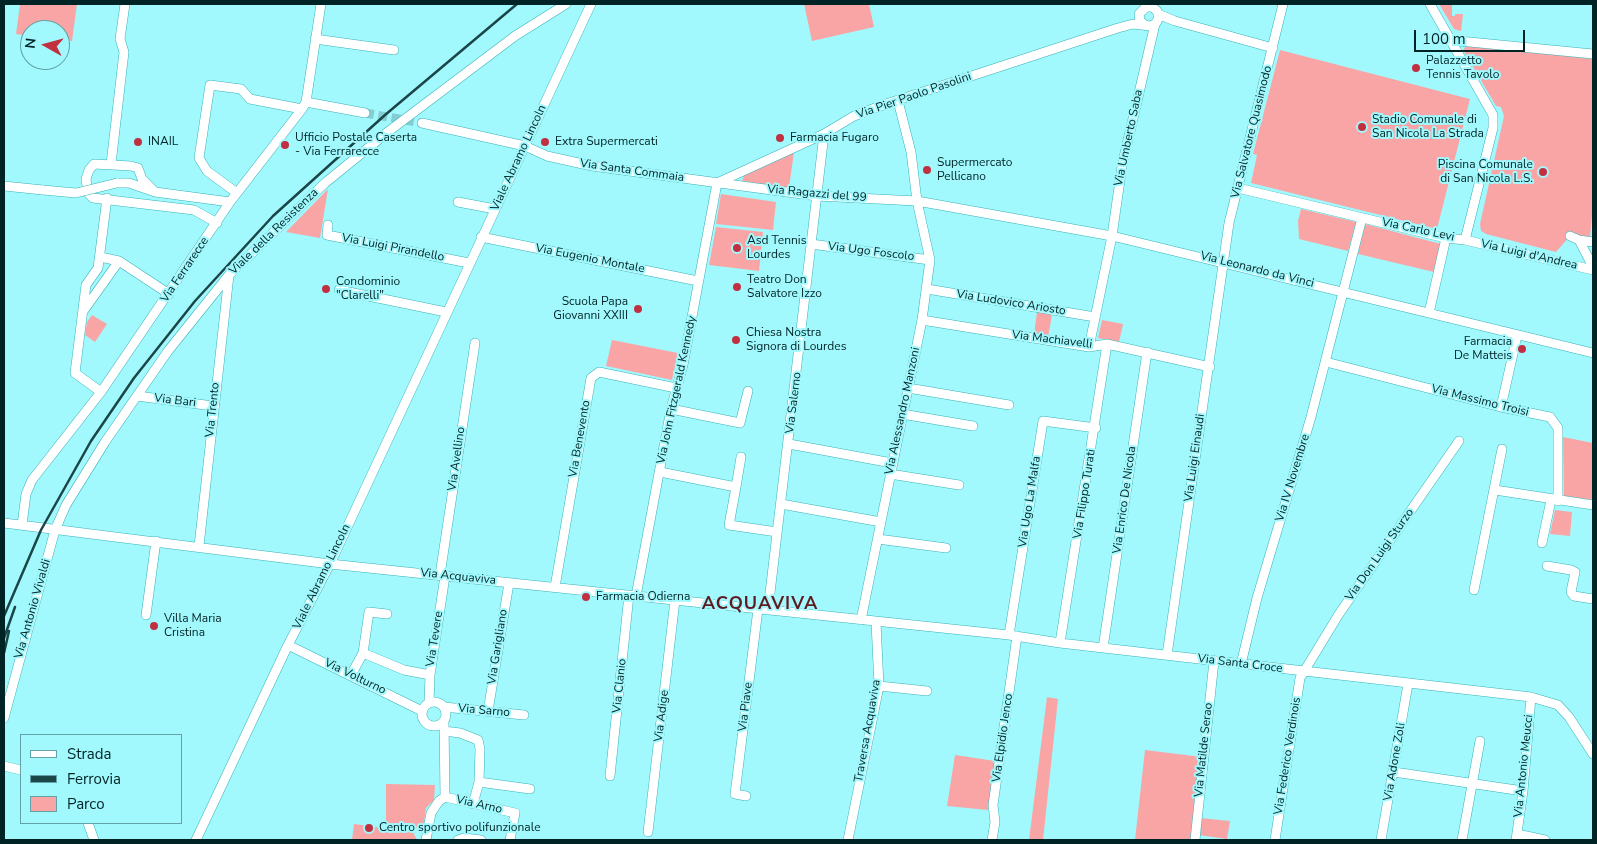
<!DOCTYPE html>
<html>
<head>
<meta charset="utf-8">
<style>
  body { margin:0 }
  #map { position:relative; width:1597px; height:844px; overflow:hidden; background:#a2f9fd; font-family:"Nunito Sans",sans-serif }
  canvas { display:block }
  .frame { position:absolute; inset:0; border:5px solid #002325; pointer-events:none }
  .legend { position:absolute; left:20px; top:734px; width:162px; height:90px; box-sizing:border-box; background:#a2f9fd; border:1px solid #61a3a7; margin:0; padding:6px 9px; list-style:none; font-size:15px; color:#002325 }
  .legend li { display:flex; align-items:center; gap:10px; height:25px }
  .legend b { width:25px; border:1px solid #61a3a7 }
  .north { position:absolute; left:20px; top:20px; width:50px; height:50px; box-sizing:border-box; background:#a2f9fd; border:1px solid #61a3a7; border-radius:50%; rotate:277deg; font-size:14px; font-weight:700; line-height:20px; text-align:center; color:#002325 }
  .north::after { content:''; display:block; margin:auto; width:18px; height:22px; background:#c03041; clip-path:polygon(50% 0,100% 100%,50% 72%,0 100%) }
  .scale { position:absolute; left:1414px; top:30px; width:111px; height:22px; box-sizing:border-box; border:2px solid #002325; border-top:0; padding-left:6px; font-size:15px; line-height:18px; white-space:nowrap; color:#002325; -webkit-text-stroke:4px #a2f9fd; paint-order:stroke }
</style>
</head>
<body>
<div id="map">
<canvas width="1597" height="844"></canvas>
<div class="frame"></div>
<ul class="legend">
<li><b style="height:6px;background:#fff"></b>Strada</li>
<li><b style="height:6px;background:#1a4648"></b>Ferrovia</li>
<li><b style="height:14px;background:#faa5a5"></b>Parco</li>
</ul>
<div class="north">N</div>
<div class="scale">100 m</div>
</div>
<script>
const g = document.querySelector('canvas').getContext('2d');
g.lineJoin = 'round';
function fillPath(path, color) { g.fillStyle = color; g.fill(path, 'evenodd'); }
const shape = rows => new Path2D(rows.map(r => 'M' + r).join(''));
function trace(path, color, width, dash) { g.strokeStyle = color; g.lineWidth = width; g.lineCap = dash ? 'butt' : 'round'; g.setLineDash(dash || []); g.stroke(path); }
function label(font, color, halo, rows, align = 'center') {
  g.font = font + ' "Nunito Sans",sans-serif'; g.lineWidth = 4; g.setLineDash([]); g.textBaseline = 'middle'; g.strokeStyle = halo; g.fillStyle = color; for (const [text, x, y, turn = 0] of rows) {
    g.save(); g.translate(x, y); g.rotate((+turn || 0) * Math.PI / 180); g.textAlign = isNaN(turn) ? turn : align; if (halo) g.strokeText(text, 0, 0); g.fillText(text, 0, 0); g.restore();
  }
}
fillPath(shape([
  [20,4,77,4,72,41,60,40,60,30,30,30,30,36,16,34],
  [804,4,869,4,874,27,812,41],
  [1439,4,1452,4,1452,16,1455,16,1455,14,1463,14,1461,31,1454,29],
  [1467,45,1593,59,1593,204,1590,237,1570,236,1556,252,1486,234,1481,231,1480,224,1504,116,1501,107,1496,106,1463,50],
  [1280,50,1470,99,1437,229,1251,183,1257,155,1253,154],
  [794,152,789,188,742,181,744,175],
  [328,189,320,238,286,232],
  [721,194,776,202,773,230,716,224],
  [1301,209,1356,222,1348,251,1299,239,1298,221],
  [1365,224,1441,244,1434,272,1358,254],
  [716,227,763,232,759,271,709,265],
  [1037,312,1052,315,1048,337,1034,335],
  [92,315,107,324,95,342,85,335,87,322],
  [1102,320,1123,324,1119,342,1098,338],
  [612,340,678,353,672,380,606,366],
  [1563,437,1593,443,1593,500,1564,496],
  [1555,510,1572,512,1570,536,1550,534],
  [1047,697,1058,699,1043,840,1029,840],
  [1145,750,1202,757,1192,840,1135,840],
  [955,755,995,761,988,810,947,806],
  [386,784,435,785,434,800,426,808,423,829,386,823],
  [1200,818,1230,821,1227,839,1198,835],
  [354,824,413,832,417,840,352,840]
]), '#faa5a5');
trace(shape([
  [365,113,422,123]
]), '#82ced2', 9, [9, 4.5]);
const minor = shape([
  [1158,14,1175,21,1273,48],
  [315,39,394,50],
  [1449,40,1593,54],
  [306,102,365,113],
  [422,123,525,146,547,156,592,166,817,196,917,201,1112,236,1593,353],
  [111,164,124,52,120,39,125,4],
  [117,183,129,183,155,192,230,202],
  [717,183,824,134,854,116,883,105,1118,28,1133,24,1151,26,1156,23,1159,17,1157,11,1152,7,1146,7,1139,14,1140,21,1145,25],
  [4,186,43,190],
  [1238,188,1446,238,1465,240,1493,128,1493,115,1430,4],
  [155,192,142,179,138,168,131,166,94,164,89,170,86,179,88,193,93,198,194,210,217,223],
  [237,193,207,171,199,158,210,85,241,89,250,99,302,109],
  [458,202,495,209],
  [328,225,327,235,469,263],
  [1570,236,1579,240,1593,242],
  [481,237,698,281],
  [1465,240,1593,270],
  [1579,240,1593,267],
  [811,244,930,260],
  [100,257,119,261,169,294],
  [927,289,1095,317],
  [339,290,446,312],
  [84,310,119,261],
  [1429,313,1446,238],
  [922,320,1089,347,1107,344,1210,367],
  [1089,347,1112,236,1122,166,1155,24],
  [1326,362,1501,407,1550,417,1558,428,1558,501],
  [908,388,1009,405],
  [101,392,75,373,86,285,98,268,107,198],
  [137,396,213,406],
  [1501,407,1517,336],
  [671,409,740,423,748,391],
  [902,414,973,426],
  [789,444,892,463],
  [660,472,736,487,729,525,777,532],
  [890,474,959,485],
  [736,487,741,457],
  [1495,490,1593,505],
  [781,504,881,522],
  [4,523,330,564,1009,635,1060,643,1531,697,1558,705,1569,717,1593,754],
  [22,525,26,494,32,480,101,392,230,202,302,109,306,102,321,4],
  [878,539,946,548],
  [1542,543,1551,500],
  [199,546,229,275],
  [1547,566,1571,570,1575,572,1571,592,1574,596,1593,599],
  [440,575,475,343],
  [555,587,591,378,599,372,676,388],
  [1474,590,1502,449],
  [636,596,671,409,683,365,717,183],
  [768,610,824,134],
  [146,615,156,541],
  [861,620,922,320,930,260,917,201,911,152,898,101],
  [1009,635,1043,421,1096,428],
  [1060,643,1107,344],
  [288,645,422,711],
  [1103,648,1147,352],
  [363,653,369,612,387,614],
  [1167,655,1229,223,1283,4],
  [1241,664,1257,598,1311,417,1362,218],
  [351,675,363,653,404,670,430,675],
  [879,686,927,691],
  '422 714a12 12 0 1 1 24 0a12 12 0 1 1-24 0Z',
  [429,703,430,675,445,576],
  [444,707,524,715],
  [488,711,509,583],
  [4,718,55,530,66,505,105,442,168,351,229,275,325,183,389,131,515,36,566,4],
  [444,721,445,797,515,813,510,840],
  [444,731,460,733,478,740,480,749,479,782],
  [4,766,21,770],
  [1394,772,1523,791],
  [610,776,629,595],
  [746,796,735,794,758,609],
  [473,804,479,782,530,789],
  [88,823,94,840],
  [648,832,675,600],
  [1517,834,1545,840],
  [196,840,288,645,330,564,591,4],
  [426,840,431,813,439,801,445,797],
  [458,840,464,838,481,840],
  [848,840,879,686,876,622],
  [992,840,995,822,993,805,1017,636],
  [1195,840,1214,661],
  [1275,840,1300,678,1339,614,1459,441],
  [1381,840,1408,684],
  [1462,840,1480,741],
  [1516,840,1523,791,1531,697]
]);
trace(minor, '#37b2b7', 10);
trace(minor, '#fff', 9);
trace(shape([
  [4,616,41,530,91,441,134,378,195,301,273,216,385,115,517,4],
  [4,638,15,607],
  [4,653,9,631]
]), '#1a4648', 2.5);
const minorBridge = shape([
  [43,190,76,193,117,183]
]);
trace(minorBridge, '#37b2b7', 10, []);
trace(minorBridge, '#fff', 9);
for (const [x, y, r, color] of [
  [1416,68,5,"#c03041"],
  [1362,127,5,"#c03041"],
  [780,138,5,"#c03041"],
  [138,142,5,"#c03041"],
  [545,142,5,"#c03041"],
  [285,145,5,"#c03041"],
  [927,170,5,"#c03041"],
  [1543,172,5,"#c03041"],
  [737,248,5,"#c03041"],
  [737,287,5,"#c03041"],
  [326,289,5,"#c03041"],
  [638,309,5,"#c03041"],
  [736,340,5,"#c03041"],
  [1522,349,5,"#c03041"],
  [586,597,5,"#c03041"],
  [154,626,5,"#c03041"],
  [369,828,5,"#c03041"]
]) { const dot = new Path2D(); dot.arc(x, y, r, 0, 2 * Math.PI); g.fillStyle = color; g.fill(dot); trace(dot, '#a2f9fd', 2); }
label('12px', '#002325', '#a2f9fd', [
  ["Palazzetto",1426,61],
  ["Tennis Tavolo",1426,75],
  ["Stadio Comunale di",1372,120],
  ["San Nicola La Strada",1372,134],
  ["Ufficio Postale Caserta",295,138],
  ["- Via Ferrarecce",295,152],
  ["Farmacia Fugaro",790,138],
  ["INAIL",148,142],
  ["Extra Supermercati",555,142],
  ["Supermercato",937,163],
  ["Pellicano",937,177],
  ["Piscina Comunale",1533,165,"right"],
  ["di San Nicola L.S.",1533,179,"right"],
  ["Asd Tennis",747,241],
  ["Lourdes",747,255],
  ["Teatro Don",747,280],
  ["Salvatore Izzo",747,294],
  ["Condominio",336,282],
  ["\"Clarelli\"",336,296],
  ["Scuola Papa",628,302,"right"],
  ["Giovanni XXIII",628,316,"right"],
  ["Chiesa Nostra",746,333],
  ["Signora di Lourdes",746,347],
  ["Farmacia",1512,342,"right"],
  ["De Matteis",1512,356,"right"],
  ["Farmacia Odierna",596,597],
  ["Villa Maria",164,619],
  ["Cristina",164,633],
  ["Centro sportivo polifunzionale",379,828]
], 'left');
label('12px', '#002325', '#a2f9fd', [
  ["Via Pier Paolo Pasolini",914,96,-19],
  ["Via Salvatore Quasimodo",1252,132,-76],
  ["Via Umberto Saba",1129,138,-78],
  ["Viale Abramo Lincoln",519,158,-65],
  ["Via Santa Commaia",632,171,8],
  ["Via Ragazzi del 99",817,194,5],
  ["Via Carlo Levi",1418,230,12],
  ["Viale della Resistenza",274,232,-44],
  ["Via Luigi Pirandello",393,248,11],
  ["Via Ugo Foscolo",871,252,7],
  ["Via Luigi d'Andrea",1529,255,13],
  ["Via Eugenio Montale",590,259,11],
  ["Via Ferrarecce",185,270,-56],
  ["Via Leonardo da Vinci",1257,270,14],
  ["Via Ludovico Ariosto",1011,303,9],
  ["Via Machiavelli",1052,340,7],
  ["Via John Fitzgerald Kennedy",677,390,-78],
  ["Via Bari",175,401,7],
  ["Via Massimo Troisi",1480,401,14],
  ["Via Salerno",794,403,-83],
  ["Via Trento",213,410,-84],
  ["Via Alessandro Manzoni",903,411,-78],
  ["Via Benevento",580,439,-80],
  ["Via Luigi Einaudi",1195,458,-82],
  ["Via Avellino",457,459,-82],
  ["Via IV Novembre",1293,478,-73],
  ["Via Filippo Turati",1085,494,-81],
  ["Via Enrico De Nicola",1125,500,-82],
  ["Via Ugo La Malfa",1030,502,-81],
  ["Via Don Luigi Sturzo",1380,555,-55],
  ["Viale Abramo Lincoln",322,577,-64],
  ["Via Acquaviva",458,577,6],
  ["Via Antonio Vivaldi",33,609,-74],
  ["Via Tevere",435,639,-81],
  ["Via Garigliano",498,647,-81],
  ["Via Santa Croce",1240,664,7],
  ["Via Volturno",355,677,26],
  ["Via Clanio",620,686,-84],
  ["Via Piave",746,707,-83],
  ["Via Sarno",484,711,5],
  ["Via Adige",662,716,-83],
  ["Traversa Acquaviva",868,731,-80],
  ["Via Elpidio Jenco",1003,738,-82],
  ["Via Matilde Serao",1204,750,-84],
  ["Via Federico Verdinois",1288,756,-81],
  ["Via Adone Zoli",1395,762,-80],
  ["Via Antonio Meucci",1524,766,-84],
  ["Via Arno",479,805,13]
]);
g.letterSpacing = '1px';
label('bold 18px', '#5f1a20', '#a2f9fd', [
  ["ACQUAVIVA",760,605]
]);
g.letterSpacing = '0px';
</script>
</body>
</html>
